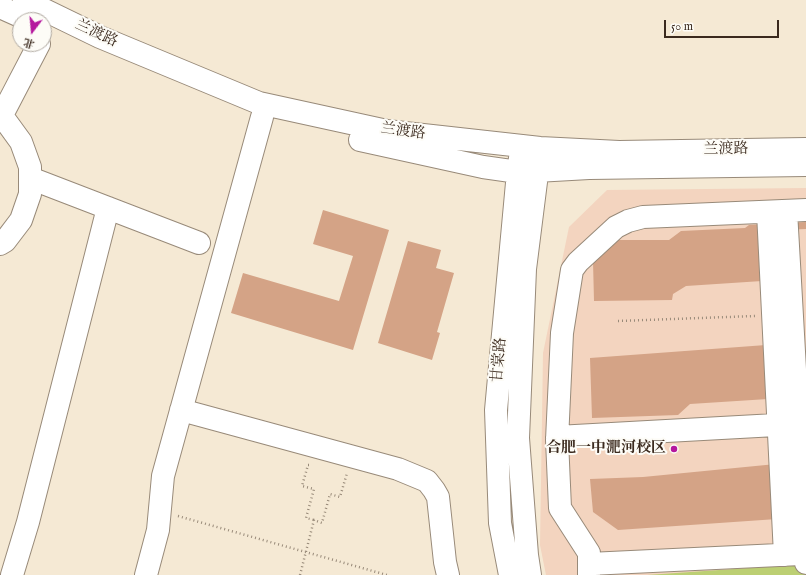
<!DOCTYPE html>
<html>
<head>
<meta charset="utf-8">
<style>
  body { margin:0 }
  #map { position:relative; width:806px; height:575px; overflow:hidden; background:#f5e9d4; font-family:"IM FELL English","Noto Serif SC",serif }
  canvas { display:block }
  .north { position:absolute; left:12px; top:12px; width:40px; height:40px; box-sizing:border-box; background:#fdfcf7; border:1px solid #afa8a0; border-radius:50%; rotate:196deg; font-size:11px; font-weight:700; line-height:16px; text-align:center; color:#3b2a1e }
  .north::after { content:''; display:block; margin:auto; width:14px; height:18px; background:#b5179e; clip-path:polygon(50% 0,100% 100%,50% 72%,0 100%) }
  .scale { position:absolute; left:664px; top:20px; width:115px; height:18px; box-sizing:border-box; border:2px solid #3b2a1e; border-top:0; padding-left:5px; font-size:12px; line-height:14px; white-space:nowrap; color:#3b2a1e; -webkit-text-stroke:3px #fdfcf7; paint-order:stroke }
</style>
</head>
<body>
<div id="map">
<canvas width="806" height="575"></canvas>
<div class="north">北</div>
<div class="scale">50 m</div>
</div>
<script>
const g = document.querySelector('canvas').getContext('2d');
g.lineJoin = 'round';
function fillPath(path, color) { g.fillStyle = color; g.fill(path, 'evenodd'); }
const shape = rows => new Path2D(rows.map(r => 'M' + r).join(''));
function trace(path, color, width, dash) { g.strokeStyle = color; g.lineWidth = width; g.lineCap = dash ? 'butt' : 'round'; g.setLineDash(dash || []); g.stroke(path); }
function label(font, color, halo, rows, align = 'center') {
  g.font = font + ' "IM FELL English","Noto Serif SC",serif'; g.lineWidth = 4; g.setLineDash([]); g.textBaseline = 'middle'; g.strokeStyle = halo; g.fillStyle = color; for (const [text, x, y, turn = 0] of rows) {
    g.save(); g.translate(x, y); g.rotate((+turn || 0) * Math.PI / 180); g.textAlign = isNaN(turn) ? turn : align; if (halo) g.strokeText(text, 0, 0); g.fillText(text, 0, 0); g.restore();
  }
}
fillPath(shape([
  [806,188,806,575,546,575,540,545,543,353,569,227,607,190]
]), '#f3d4bf');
fillPath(shape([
  [806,564,806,575,647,575]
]), '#bccf73');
fillPath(shape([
  [323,210,389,230,353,350,231,313,243,273,339,301,353,256,313,244],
  [806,222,806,229,759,231,762,281,686,286,673,294,672,300,594,301,593,261,618,240,669,240,681,231,745,228,749,225],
  [408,241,441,250,436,268,454,273,437,332,440,333,432,360,378,343],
  [766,345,768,399,690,404,678,415,592,418,590,358],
  [776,464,777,519,618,530,593,512,590,479,643,477]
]), '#d4a386');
const minor = shape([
  [24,0,100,37,259,103,387,131,540,148,619,152,806,149],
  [0,7,29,20],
  [0,117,5,120,21,142,30,167,30,194,21,220,5,241,0,244],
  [1,117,39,44],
  [360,140,483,167,518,172,589,168,806,165],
  [30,178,199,243],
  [786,211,806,563],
  [768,212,785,555],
  [181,410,398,469,427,481,434,490,438,497,445,562,448,575],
  [557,437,794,424],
  [589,564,800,554],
  [12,575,28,522,108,208],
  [146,575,158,530,163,476,262,117],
  [510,575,500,523,496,410,518,172,520,158],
  [530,575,527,555,518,438,525,269,539,158],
  [589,575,589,553,560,508,557,440,562,333,572,270,578,262,616,227,628,221,643,217,806,210]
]);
trace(minor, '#988a79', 24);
trace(shape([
  [618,321,755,316],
  [309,465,308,465,302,486,314,489,306,518,314,520],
  [178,516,387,575],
  [300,575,314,520,322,523,330,494,340,497,347,473]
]), '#988a79', 2.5, [1, 3]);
trace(minor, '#fff', 22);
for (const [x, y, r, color] of [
  [674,449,4,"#b5179e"]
]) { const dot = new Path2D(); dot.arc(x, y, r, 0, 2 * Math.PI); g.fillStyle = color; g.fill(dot); trace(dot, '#fdfcf7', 1.5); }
label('15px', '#3b2a1e', '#fdfcf7', [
  ["兰渡路",96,34,25],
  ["兰渡路",403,132,8],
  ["兰渡路",726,150,-1],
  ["甘棠路",500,360,-85]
]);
label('bold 15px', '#3b2a1e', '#fdfcf7', [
  ["合肥一中淝河校区",666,449]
], 'right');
</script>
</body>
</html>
